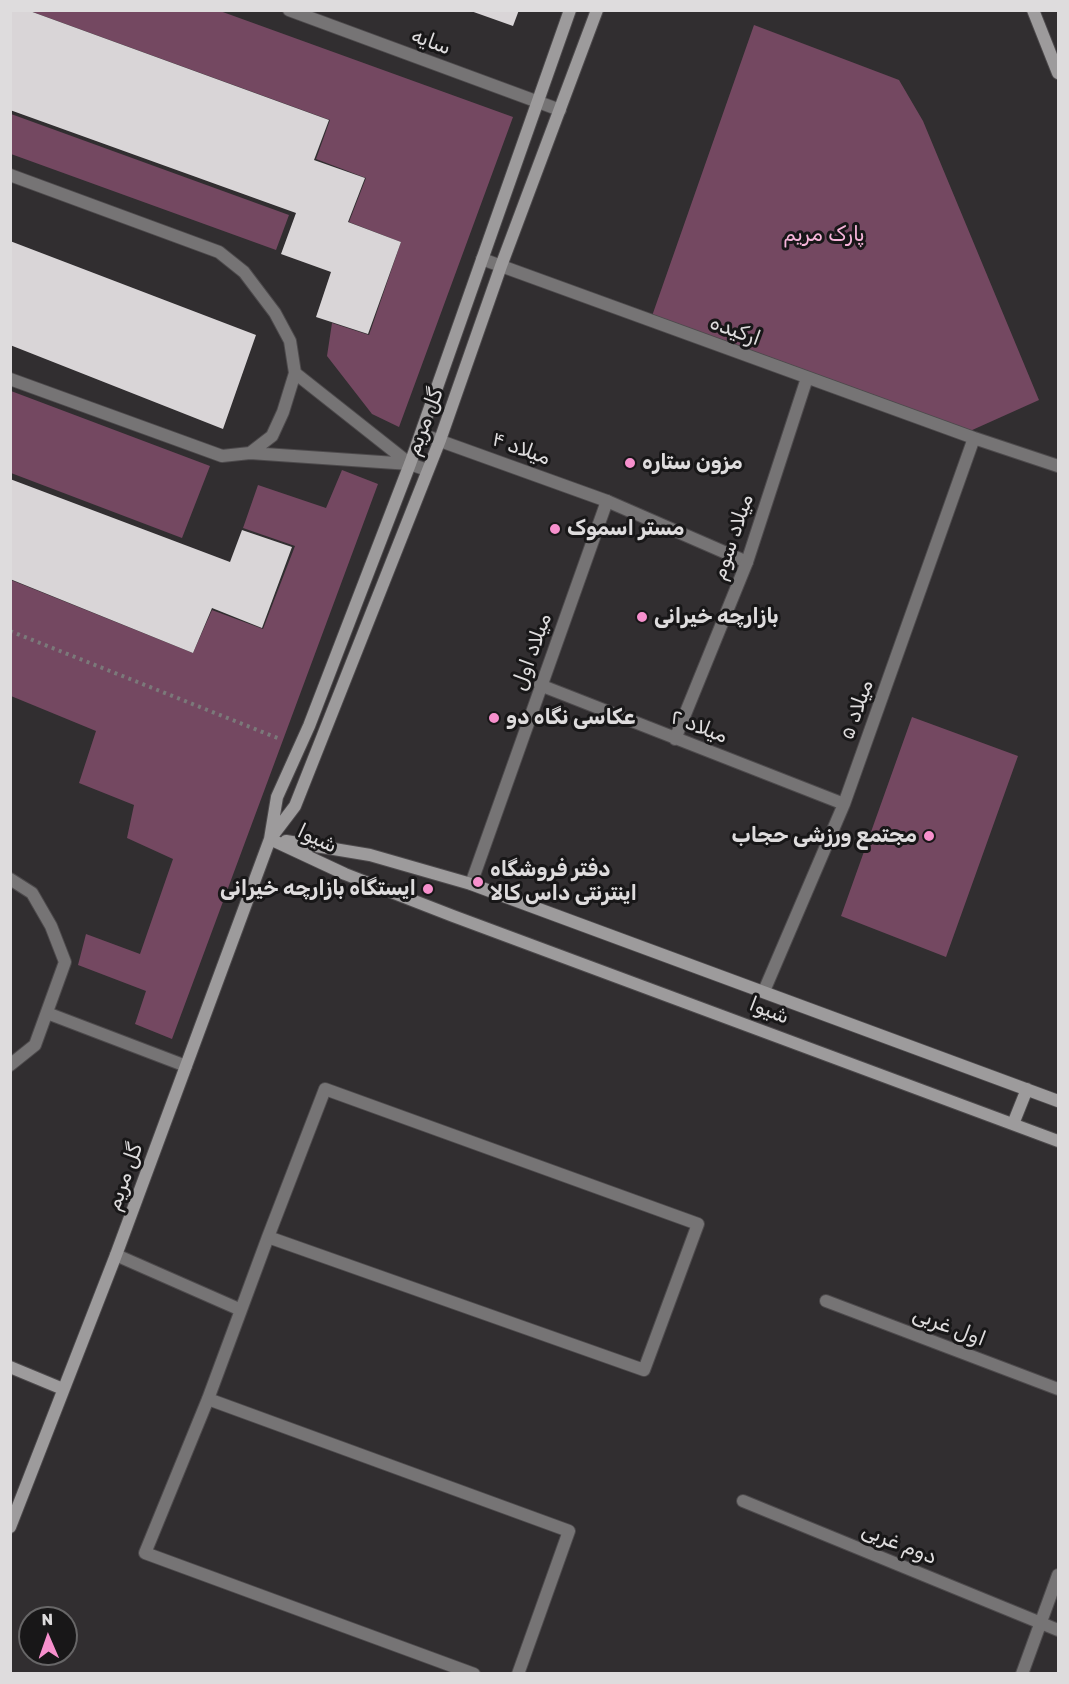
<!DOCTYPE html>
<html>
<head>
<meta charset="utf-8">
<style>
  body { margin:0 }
  #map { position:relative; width:1069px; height:1684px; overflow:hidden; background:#312e30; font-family:Rubik,sans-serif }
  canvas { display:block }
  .frame { position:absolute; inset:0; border:12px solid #dedcdd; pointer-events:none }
  .north { position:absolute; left:18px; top:1606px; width:60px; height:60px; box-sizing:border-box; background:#181718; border:2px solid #676667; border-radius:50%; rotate:358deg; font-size:16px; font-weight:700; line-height:24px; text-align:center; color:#dedcdd }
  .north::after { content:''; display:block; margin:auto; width:21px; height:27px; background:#f790cd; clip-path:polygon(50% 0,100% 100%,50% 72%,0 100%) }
</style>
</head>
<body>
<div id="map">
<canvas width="1069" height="1684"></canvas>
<div class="frame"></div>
<div class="north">N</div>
</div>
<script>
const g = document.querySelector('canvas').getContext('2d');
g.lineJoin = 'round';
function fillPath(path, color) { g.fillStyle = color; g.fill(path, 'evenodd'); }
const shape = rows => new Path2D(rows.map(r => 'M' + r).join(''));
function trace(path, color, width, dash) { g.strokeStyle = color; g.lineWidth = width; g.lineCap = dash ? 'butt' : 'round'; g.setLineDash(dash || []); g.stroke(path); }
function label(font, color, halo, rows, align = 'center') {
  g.font = font + ' Rubik,Vazirmatn,sans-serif'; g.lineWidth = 6; g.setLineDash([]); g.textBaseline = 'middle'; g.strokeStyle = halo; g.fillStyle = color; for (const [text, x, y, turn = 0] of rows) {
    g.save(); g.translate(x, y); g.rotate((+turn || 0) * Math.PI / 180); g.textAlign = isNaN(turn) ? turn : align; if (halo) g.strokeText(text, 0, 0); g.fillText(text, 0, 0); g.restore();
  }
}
fillPath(shape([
  [30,11,220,11,513,117,399,427,372,414,327,356,332,323,369,335,401,242,349,222,366,178,316,159,330,120],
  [754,25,899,80,923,121,1039,400,970,431,652,316],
  [11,114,289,215,276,250,11,154],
  [11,391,210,466,182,538,11,473],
  [342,470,378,484,172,1039,135,1024,146,991,78,965,86,934,140,954,173,859,127,838,134,805,79,783,96,731,11,696,11,580,193,653,212,610,263,629,295,546,243,528,258,485,326,508],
  [912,717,1018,756,946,957,841,916]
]), '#744861');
fillPath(shape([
  [10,10,27,10,329,120,314,160,365,178,348,222,401,242,368,334,316,317,331,272,281,254,296,213,10,110],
  [468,10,519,10,513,26],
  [10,241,256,335,223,429,10,345],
  [10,479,230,562,242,530,292,547,262,628,212,608,193,653,10,579]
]), '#d9d5d7');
const lane = shape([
  [10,175,219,252,244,272,275,313,290,341,295,373,283,412,272,436,250,453],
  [295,373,410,464],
  [10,379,222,456,250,453,410,464,427,470],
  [607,501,747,562]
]);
const street = shape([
  [289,10,560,110],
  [482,259,974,438,1058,466],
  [421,434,607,501,471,884],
  [540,685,844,804],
  [675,739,747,562,807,378],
  [10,879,32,893,51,926,65,962,35,1045,10,1065],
  [764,991,844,804,974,438],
  [47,1013,186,1066],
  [268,1237,644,1370,698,1224,325,1089,268,1237,241,1310,208,1399,145,1553,474,1674],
  [116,1255,241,1310],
  [826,1301,1058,1389],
  [208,1399,569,1531,518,1674],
  [743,1501,1058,1630],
  [1022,1674,1058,1575]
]);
const secondary = shape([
  [1033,10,1058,73],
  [273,835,295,806,440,440,501,266,597,10],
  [270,839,345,874,453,916,1058,1141],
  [286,841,370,855,471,884,1058,1101],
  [1013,1124,1027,1089],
  [10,1367,63,1389],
  [10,1527,116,1255,270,839,277,797,309,726,410,464,570,10]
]);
trace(lane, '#4d4a4c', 14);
trace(street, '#4d4a4c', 14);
trace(secondary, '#4d4a4c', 14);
trace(shape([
  [10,631,280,739]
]), '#7b797a', 4, [3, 4.5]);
trace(lane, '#767475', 12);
trace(street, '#767475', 12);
trace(secondary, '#9d9b9c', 12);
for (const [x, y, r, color] of [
  [630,463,6,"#f790cd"],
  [555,529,6,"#f790cd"],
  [642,617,6,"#f790cd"],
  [494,718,6,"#f790cd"],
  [929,836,6,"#f790cd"],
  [478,882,6,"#f790cd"],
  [428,889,6,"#f790cd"]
]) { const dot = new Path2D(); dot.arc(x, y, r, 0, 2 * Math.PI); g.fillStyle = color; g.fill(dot); trace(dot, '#181718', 2); }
label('21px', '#dedcdd', '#181718', [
  ["سایه",431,42,20],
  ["ارکیده",735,331,20],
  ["گل مریم",425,422,-69],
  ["میلاد ۴",521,449,20],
  ["میلاد سوم",733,537,-71],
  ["میلاد اول",532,652,-70],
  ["میلاد ۵",857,710,-70],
  ["میلاد ۲",699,727,21],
  ["شیوا",317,839,25],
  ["شیوا",769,1011,21],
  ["گل مریم",125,1177,-70],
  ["اول غربی",949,1327,21],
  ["دوم غربی",899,1544,22]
]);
label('21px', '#f7b5da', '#181718', [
  ["پارک مریم",824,235]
]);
label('bold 21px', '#dedcdd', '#181718', [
  ["مزون ستاره",642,463],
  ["مستر اسموک",567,529],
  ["بازارچه خیرانی",654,617],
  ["عکاسی نگاه دو",506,718],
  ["مجتمع ورزشی حجاب",917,836,"right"],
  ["دفتر فروشگاه",490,870],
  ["اینترنتی داس کالا",490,894],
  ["ایستگاه بازارچه خیرانی",416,889,"right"]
], 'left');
</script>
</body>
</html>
